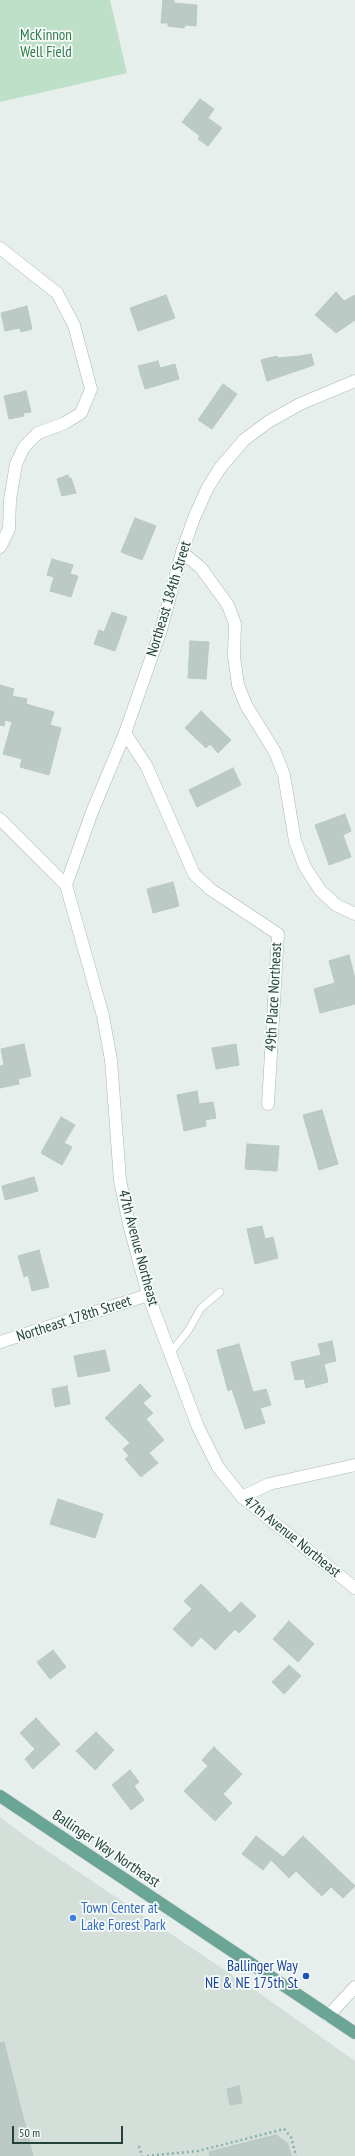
<!DOCTYPE html>
<html>
<head>
<meta charset="utf-8">
<style>
  body { margin:0 }
  #map { position:relative; width:355px; height:2156px; overflow:hidden; background:#e6efeb; font-family:"PT Sans Narrow",sans-serif }
  canvas { display:block }
  .scale { position:absolute; left:12px; top:2126px; width:111px; height:18px; box-sizing:border-box; border:2px solid #24423a; border-top:0; padding-left:5px; font-size:12px; line-height:14px; white-space:nowrap; color:#24423a; -webkit-text-stroke:3px #f7fbf9; paint-order:stroke }
</style>
</head>
<body>
<div id="map">
<canvas width="355" height="2156"></canvas>
<div class="scale">50 m</div>
</div>
<script>
const g = document.querySelector('canvas').getContext('2d');
g.lineJoin = 'round';
function fillPath(path, color) { g.fillStyle = color; g.fill(path, 'evenodd'); }
const shape = rows => new Path2D(rows.map(r => 'M' + r).join(''));
function trace(path, color, width, dash) { g.strokeStyle = color; g.lineWidth = width; g.lineCap = dash ? 'butt' : 'round'; g.setLineDash(dash || []); g.stroke(path); }
function label(font, color, halo, rows, align = 'center') {
  g.font = font + ' "PT Sans Narrow",sans-serif'; g.lineWidth = 3.5; g.setLineDash([]); g.textBaseline = 'middle'; g.strokeStyle = halo; g.fillStyle = color; for (const [text, x, y, turn = 0] of rows) {
    g.save(); g.translate(x, y); g.rotate((+turn || 0) * Math.PI / 180); g.textAlign = isNaN(turn) ? turn : align; if (halo) g.strokeText(text, 0, 0); g.fillText(text, 0, 0); g.restore();
  }
}
fillPath(shape([
  [0,1817,28,1838,265,1997,355,2061,355,2156,0,2156]
]), '#d4dfda');
fillPath(shape([
  [0,0,110,0,127,73,0,102]
]), '#bfe0c8');
const building = shape([
  [163,0,174,0,174,3,197,5,196,26,185,25,184,28,168,26,168,23,161,23,163,0],
  [200,99,214,109,208,118,222,128,208,146,198,139,200,136,182,122,200,99],
  [336,292,344,301,355,295,355,320,336,333,315,315,336,292],
  [166,295,175,318,138,331,130,308,166,295],
  [27,306,32,329,21,332,20,328,5,331,1,313,27,306],
  [311,354,314,365,267,381,261,360,277,356,278,358,300,356,311,354],
  [158,361,160,368,175,364,179,379,145,389,138,366,158,361],
  [223,384,237,394,212,429,198,420,223,384],
  [26,391,31,412,23,413,24,416,9,419,4,396,26,391],
  [68,475,69,478,71,478,76,493,62,496,57,479,68,475],
  [135,518,156,526,142,560,121,552,135,518],
  [52,559,73,565,70,574,78,576,71,597,50,591,54,577,47,575,52,559],
  [112,612,127,617,115,651,94,644,99,630,104,632,112,612],
  [190,641,209,642,206,679,188,678,190,641],
  [0,685,14,689,12,696,27,699,26,704,54,712,50,725,61,728,49,775,20,767,22,759,3,754,12,722,5,720,4,726,0,725,0,685],
  [201,711,231,740,218,753,210,744,206,748,185,728,201,711],
  [233,768,241,785,197,807,189,790,233,768],
  [345,814,351,831,343,835,351,857,329,865,315,825,345,814],
  [173,882,179,906,153,913,147,889,173,882],
  [349,955,355,979,355,1004,320,1013,314,989,335,983,329,961,349,955],
  [24,1044,31,1076,18,1079,19,1084,0,1088,0,1066,4,1065,1,1049,24,1044],
  [236,1044,239,1065,216,1069,212,1048,236,1044],
  [197,1091,199,1104,213,1102,216,1118,205,1120,206,1126,184,1131,177,1095,197,1091],
  [322,1110,338,1164,319,1170,303,1115,322,1110],
  [61,1117,75,1125,64,1143,72,1147,62,1165,41,1153,61,1117],
  [247,1144,279,1146,277,1171,245,1169,247,1144],
  [34,1177,38,1191,5,1200,2,1186,34,1177],
  [262,1226,265,1239,273,1237,278,1258,255,1264,247,1229,262,1226],
  [39,1250,49,1287,32,1291,28,1275,24,1277,18,1256,39,1250],
  [332,1341,336,1361,324,1364,328,1382,306,1388,304,1379,295,1380,291,1362,321,1355,318,1344,332,1341],
  [239,1344,253,1392,266,1389,271,1405,260,1408,265,1423,245,1429,232,1389,228,1391,217,1350,239,1344],
  [105,1350,110,1371,78,1377,74,1356,105,1350],
  [140,1384,151,1396,143,1403,153,1413,146,1419,164,1440,149,1453,158,1463,141,1477,125,1459,129,1456,123,1449,130,1443,105,1418,140,1384],
  [67,1386,70,1404,55,1407,52,1389,67,1386],
  [58,1499,103,1514,95,1538,50,1524,58,1499],
  [201,1584,230,1613,241,1602,256,1616,239,1633,235,1629,215,1650,201,1637,192,1647,173,1629,192,1609,184,1601,201,1584],
  [289,1621,314,1644,298,1662,273,1639,289,1621],
  [53,1650,66,1667,50,1679,37,1662,53,1650],
  [289,1665,301,1676,284,1694,272,1682,289,1665],
  [36,1718,60,1744,33,1769,25,1759,35,1749,20,1733,36,1718],
  [96,1732,114,1750,95,1770,76,1751,96,1732],
  [214,1747,242,1774,223,1794,232,1803,215,1821,184,1791,208,1766,202,1760,214,1747],
  [130,1770,139,1782,134,1786,144,1800,131,1810,112,1785,130,1770],
  [256,1836,283,1857,303,1836,355,1886,343,1898,331,1887,322,1896,296,1871,289,1878,271,1860,263,1870,242,1854,256,1836],
  [4,2042,33,2156,0,2156,0,2043,4,2042],
  [239,2086,242,2103,230,2105,227,2089,239,2086],
  [276,2135,288,2144,291,2156,210,2156,209,2152,276,2135]
]);
fillPath(building, '#bbcac4');
trace(building, '#b8c9c2', 1);
const service = shape([
  [170,1353,188,1331,201,1308,220,1292]
]);
const minor = shape([
  [0,248,57,293,74,325,91,389,81,413,65,423,38,433,24,447,16,464,10,500,9,529,0,547],
  [182,552,201,568,228,605,235,624,234,656,238,685,246,705,275,752,284,775,295,841,305,867,320,890,336,905,355,914],
  [125,733,147,767,194,874,210,889,278,934,268,1104],
  [0,1342,148,1295],
  [242,1497,269,1484,355,1465]
]);
const tertiary = shape([
  [0,819,66,885,103,1016,111,1060,120,1180,129,1224,148,1295,198,1427,218,1467,242,1497,355,1588],
  [66,885,92,812,125,733,160,633,182,552,194,518,207,489,220,468,244,440,268,422,300,404,355,381],
  [328,2016,355,1987]
]);
const primary = shape([
  [0,1796,355,2033]
]);
trace(service, '#a8b8b2', 8);
trace(minor, '#a8b8b2', 13);
trace(tertiary, '#a8b8b2', 13);
trace(primary, '#c2cac8', 13);
trace(shape([
  [139,2146,142,2156],
  [147,2156,198,2151,284,2129,291,2137,296,2156]
]), '#86b3a5', 2.5, [2, 3]);
trace(service, '#fff', 7);
trace(minor, '#fff', 12);
trace(tertiary, '#fff', 12);
trace(primary, '#6aa596', 12);
for (const [x, y, r, color] of [
  [73,1918,4,"#3f7fe0"],
  [306,1976,4,"#1a4fb4"]
]) { const dot = new Path2D(); dot.arc(x, y, r, 0, 2 * Math.PI); g.fillStyle = color; g.fill(dot); trace(dot, '#f7fbf9', 1.5); }
label('15px', '#2d7a4b', '#f7fbf9', [
  ["McKinnon",46,36],
  ["Well Field",46,53]
]);
label('15px', '#24423a', '#f7fbf9', [
  ["Northeast 184th Street",169,599,-73],
  ["49th Place Northeast",274,997,-87],
  ["47th Avenue Northeast",138,1248,75],
  ["Northeast 178th Street",74,1319,-18],
  ["47th Avenue Northeast",292,1537,39],
  ["Ballinger Way Northeast",106,1849,34]
]);
label('15px', '#366cbe', '#f7fbf9', [
  ["Town Center at",81,1909],
  ["Lake Forest Park",81,1926]
], 'left');
label('15px', '#164399', '#f7fbf9', [
  ["Ballinger Way",298,1967],
  ["NE & NE 175th St",298,1984]
], 'right');
</script>
</body>
</html>
